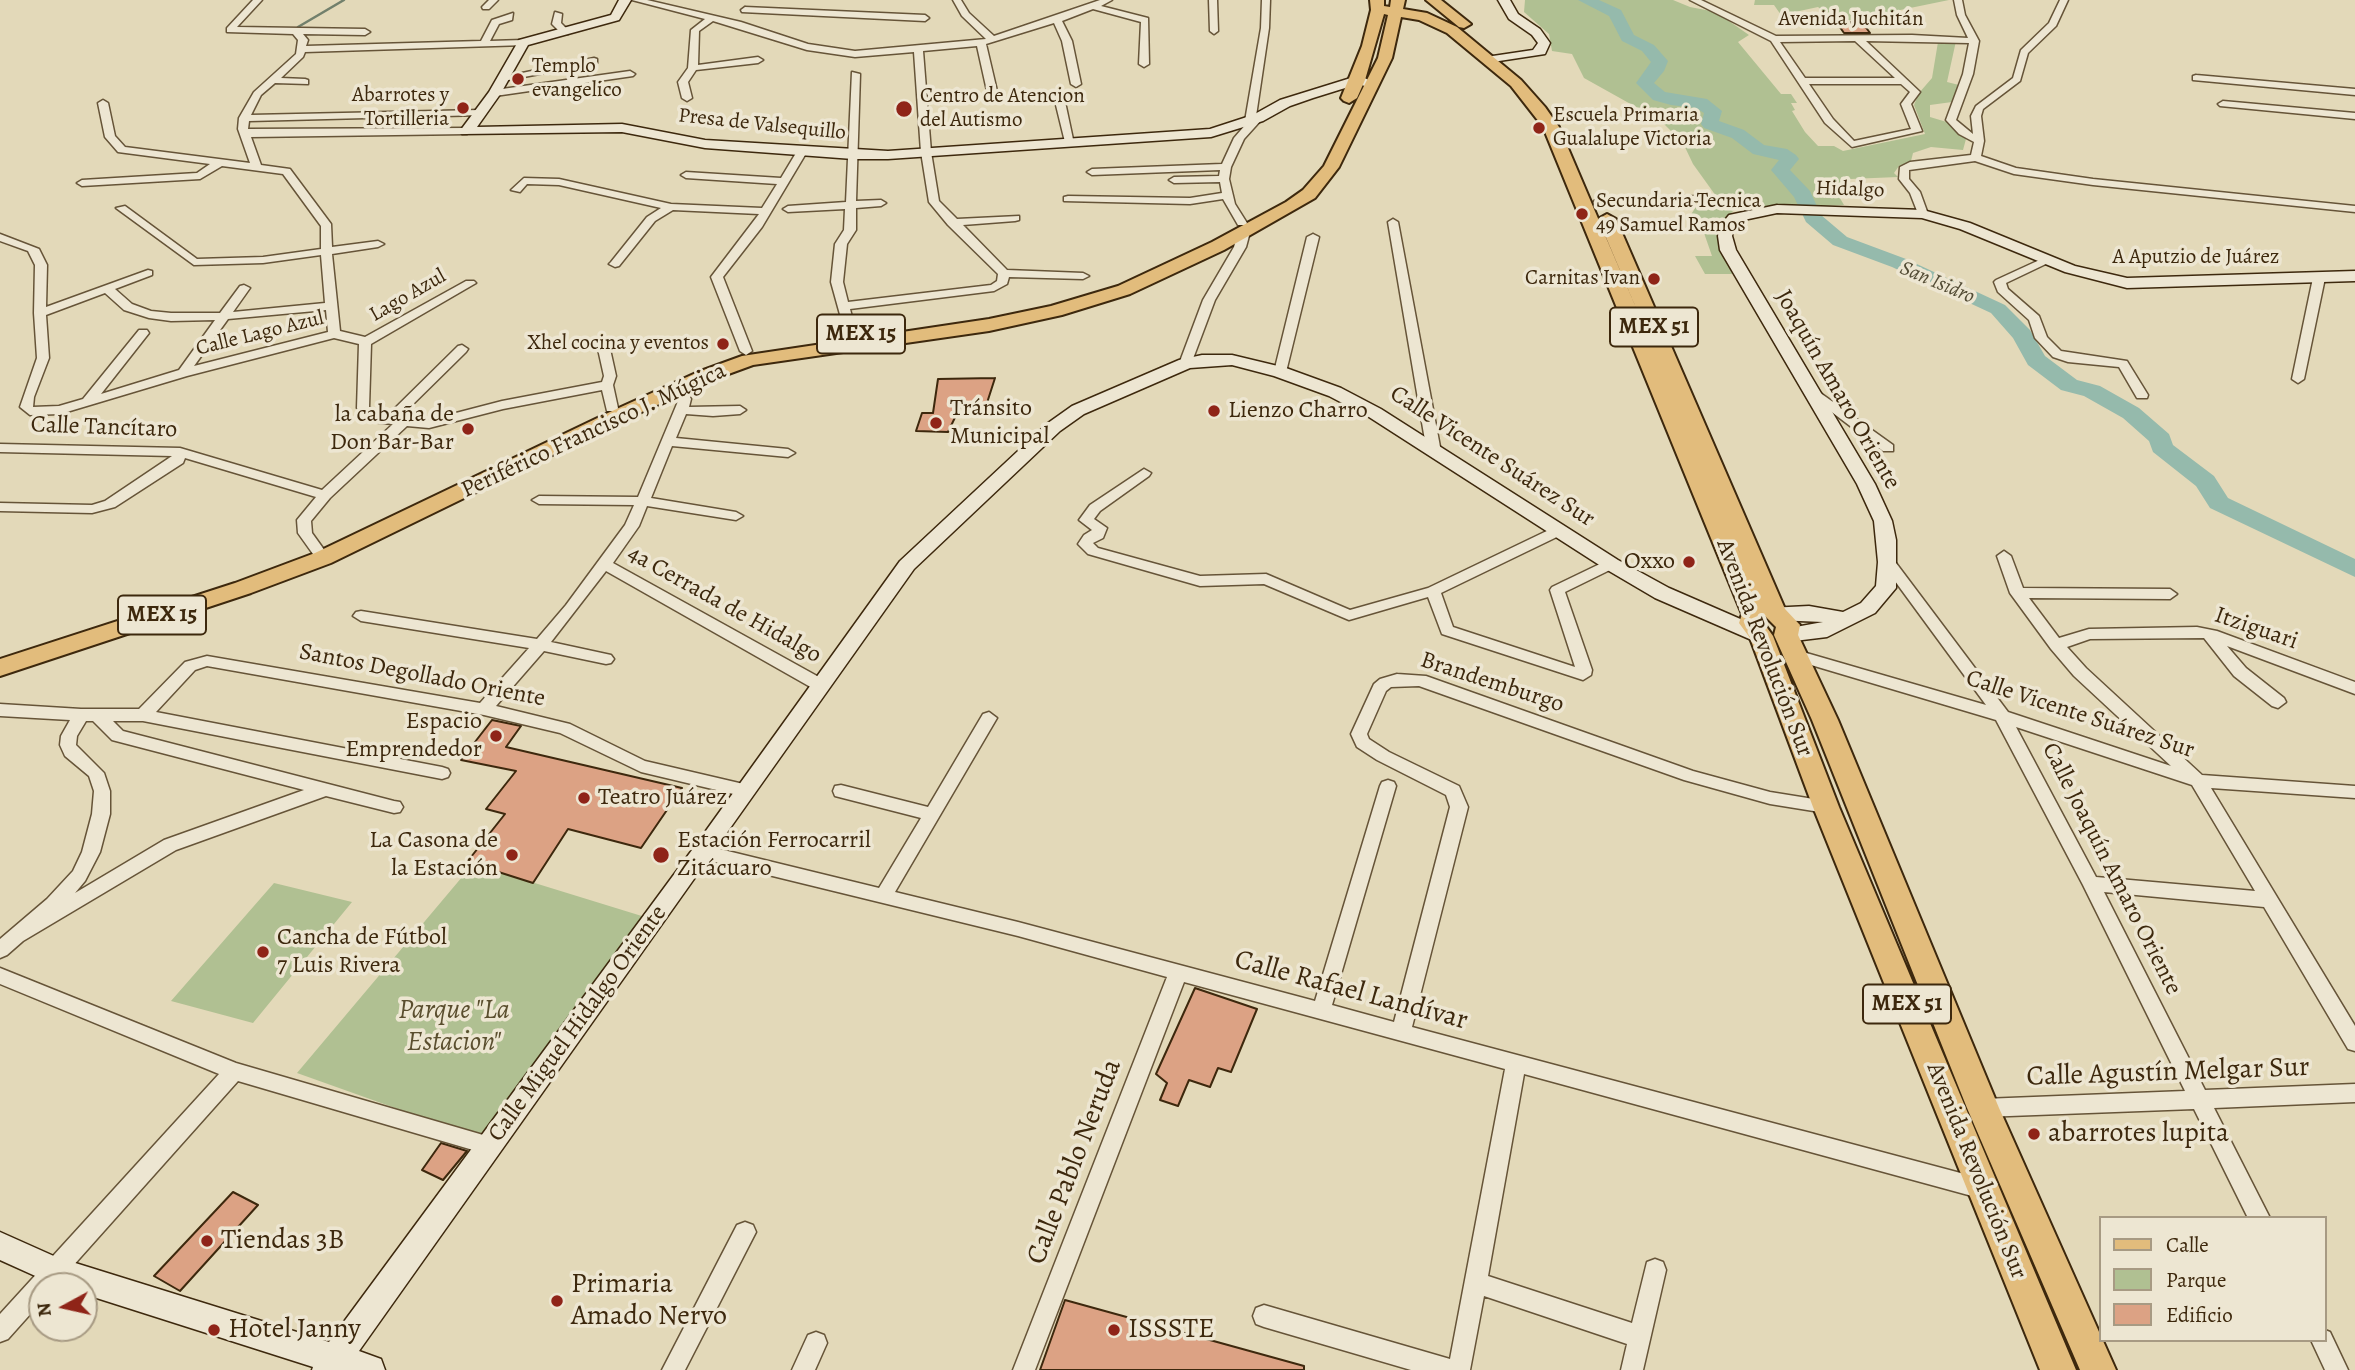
<!DOCTYPE html>
<html>
<head>
<meta charset="utf-8">
<style>
  body { margin:0 }
  #map { position:relative; width:2355px; height:1370px; overflow:hidden; background:#e3d9b9; font-family:Alegreya,serif }
  canvas { display:block }
  .legend { position:absolute; left:2099px; top:1216px; width:228px; height:126px; box-sizing:border-box; background:#ede6d2; border:2px solid #a79a83; margin:0; padding:9px 12px; list-style:none; font-size:21px; color:#3d280d }
  .legend li { display:flex; align-items:center; gap:14px; height:35px }
  .legend b { width:35px; border:2px solid #a79a83 }
  .north { position:absolute; left:28px; top:1272px; width:70px; height:70px; box-sizing:border-box; background:#ede6d2; border:2px solid #a79a83; border-radius:50%; rotate:262deg; font-size:19px; font-weight:700; line-height:28px; text-align:center; color:#3d280d }
  .north::after { content:''; display:block; margin:auto; width:24px; height:32px; background:#8f2418; clip-path:polygon(50% 0,100% 100%,50% 72%,0 100%) }
</style>
</head>
<body>
<div id="map">
<canvas width="2355" height="1370"></canvas>
<ul class="legend">
<li><b style="height:9px;background:#e2bc7c"></b>Calle</li>
<li><b style="height:19px;background:#b0c092"></b>Parque</li>
<li><b style="height:19px;background:#dca284"></b>Edificio</li>
</ul>
<div class="north">N</div>
</div>
<script>
const g = document.querySelector('canvas').getContext('2d');
g.lineJoin = 'round';
function fillPath(path, color) { g.fillStyle = color; g.fill(path, 'evenodd'); }
const shape = rows => new Path2D(rows.map(r => 'M' + r).join(''));
function trace(path, color, width, dash) { g.strokeStyle = color; g.lineWidth = width; g.lineCap = dash ? 'butt' : 'round'; g.setLineDash(dash || []); g.stroke(path); }
function label(font, color, halo, rows, align = 'center') {
  g.font = font + ' Alegreya,serif'; g.lineWidth = 7; g.setLineDash([]); g.textBaseline = 'middle'; g.strokeStyle = halo; g.fillStyle = color; for (const [text, x, y, turn = 0] of rows) {
    g.save(); g.translate(x, y); g.rotate((+turn || 0) * Math.PI / 180); g.textAlign = isNaN(turn) ? turn : align; if (halo) g.strokeText(text, 0, 0); g.fillText(text, 0, 0); g.restore();
  }
}
fillPath(shape([
  [1525,0,1673,0,1690,7,1716,12,1749,35,1738,42,1781,94,1791,94,1797,103,1791,103,1795,110,1792,111,1805,132,1818,146,1834,146,1843,151,1925,134,1914,105,1919,93,1932,78,1938,42,1956,41,1947,82,1959,85,1952,102,1930,105,1930,117,1950,123,1966,139,1963,150,1931,147,1913,153,1911,161,1899,166,1894,173,1898,177,1850,179,1834,188,1844,205,1734,210,1718,227,1718,246,1733,274,1705,274,1695,256,1712,256,1704,233,1695,231,1690,216,1703,196,1716,196,1693,164,1683,143,1661,121,1584,78,1572,54,1552,51,1549,34,1524,12],
  [1755,0,1949,0,1837,23,1818,7,1781,15,1774,5,1754,5],
  [473,864,645,917,485,1140,297,1073],
  [274,883,352,902,253,1023,171,1001]
]), '#b0c092');
trace(shape([
  [298,27,344,0]
]), '#72806c', 2.5);
fillPath(shape([
  [1578,0,1599,0,1621,10,1634,35,1654,45,1668,61,1664,71,1654,83,1665,92,1707,99,1722,111,1719,121,1744,130,1764,145,1787,149,1796,155,1799,159,1790,170,1810,191,1821,215,1847,237,1906,259,2005,305,2030,330,2045,356,2077,380,2100,386,2139,408,2169,434,2173,445,2214,476,2228,498,2355,559,2355,577,2210,508,2196,486,2153,452,2149,441,2123,418,2084,396,2061,390,2028,365,2013,338,1991,313,1892,267,1833,245,1806,222,1794,197,1771,170,1779,160,1753,154,1732,138,1704,128,1701,124,1704,113,1696,108,1671,105,1653,100,1636,83,1651,62,1642,51,1622,41,1609,16,1578,0]
]), '#95baac');
const building = shape([
  [1862,22,1870,33,1844,33,1837,23,1862,22],
  [995,378,986,406,961,405,948,432,916,431,922,413,933,413,938,379,995,378],
  [492,720,521,726,506,747,682,788,641,848,568,829,533,883,467,862,505,814,486,809,516,771,461,760,492,720],
  [1195,988,1257,1009,1231,1072,1218,1068,1210,1087,1189,1080,1178,1106,1160,1100,1167,1083,1156,1074,1195,988],
  [441,1143,467,1151,443,1180,422,1170,441,1143],
  [233,1192,258,1205,180,1291,154,1276,233,1192],
  [1065,1300,1304,1366,1304,1370,1040,1370,1065,1300]
]);
fillPath(building, '#dca284');
trace(building, '#3d280d', 2);
const street = shape([
  [253,0,262,0,237,27,365,29,370,32,365,35,303,34,308,40,306,46,481,41,492,20,513,13,512,20,499,24,490,41,523,40,528,43,526,45,305,52,303,57,281,78,305,79,308,80,308,84,275,83,261,95,251,115,480,110,483,111,483,115,249,121,248,129,467,128,472,131,467,134,251,137,261,165,290,169,331,224,332,247,378,241,384,244,378,247,332,254,340,331,365,337,466,281,474,281,476,283,371,344,369,407,381,415,387,416,458,346,462,345,468,349,466,352,400,417,429,420,502,401,602,382,604,376,598,349,604,345,610,349,616,376,613,385,618,408,617,411,607,411,602,390,503,409,429,428,407,426,330,498,311,521,312,533,330,558,323,563,318,561,298,533,297,520,316,497,185,458,183,463,115,507,92,513,0,511,0,503,92,505,105,501,172,456,0,452,0,444,180,448,322,490,393,424,372,422,357,408,359,344,334,338,187,376,60,414,30,415,20,407,37,358,34,313,35,265,28,251,0,241,0,234,39,249,47,265,46,307,148,270,152,271,152,275,115,289,132,304,151,311,171,313,220,313,240,286,244,285,250,288,233,312,325,303,321,255,263,263,194,265,116,208,125,206,197,259,263,257,321,249,321,226,283,174,222,166,200,179,82,186,77,183,82,180,197,173,210,164,118,152,105,137,98,103,103,100,108,103,115,136,125,147,250,163,238,129,239,118,254,92,296,54,298,40,293,34,227,32,227,28,253,0],
  [105,293,124,310,149,318,171,321,215,320,179,370,101,394,149,333,147,330,139,330,83,399,59,406,33,407,34,397,49,358,46,315,105,293],
  [326,310,328,332,194,366,228,319,326,310],
  [489,0,498,0,489,9,483,9,482,7,489,0],
  [632,0,647,0,741,22,808,44,855,51,986,39,962,16,953,0,961,0,969,13,994,36,1100,0,1112,0,1101,6,1148,18,1149,64,1144,67,1139,64,1141,22,1093,9,1062,21,1072,41,1081,84,1076,87,1071,84,1062,41,1054,23,986,44,997,91,992,94,987,91,977,46,923,51,931,152,939,201,957,219,1019,216,1019,220,1015,221,963,225,1007,270,1083,273,1089,276,1083,279,1009,277,1007,284,994,291,850,309,859,344,853,348,849,347,831,282,835,244,844,230,845,209,788,212,783,209,788,206,846,202,852,72,860,74,856,201,881,200,886,203,881,206,856,208,856,230,847,244,843,282,848,302,991,285,997,281,998,274,948,225,929,202,921,152,914,52,855,57,807,50,713,21,699,31,698,65,758,57,763,60,758,63,696,70,688,82,692,98,687,101,682,98,678,82,688,68,691,30,705,19,632,0],
  [1209,0,1217,0,1218,31,1214,34,1210,31,1209,0],
  [1262,0,1270,0,1269,28,1256,116,1263,118,1244,139,1231,167,1229,179,1235,204,1247,223,1246,225,1238,225,1223,199,1190,204,1064,201,1064,197,1068,196,1190,198,1222,193,1220,182,1174,183,1169,180,1174,177,1219,176,1220,170,1092,175,1087,172,1092,169,1222,164,1234,138,1247,123,1245,121,1261,28,1262,0],
  [1690,0,1701,0,1776,36,1912,35,1968,38,1957,15,1954,0,1962,0,1965,15,1979,41,1973,74,1956,120,1973,134,1971,116,1976,106,2013,78,2021,50,2049,23,2060,0,2068,0,2056,26,2028,53,2020,81,1983,109,1981,116,1984,141,1981,156,2016,168,2093,179,2355,206,2355,212,2093,185,2014,174,1975,161,1909,170,1909,179,1920,192,1928,214,1919,216,1910,193,1899,179,1900,167,1910,162,1971,155,1974,142,1959,134,1946,120,1963,74,1969,43,1866,41,1920,92,1911,104,1922,131,1852,147,1825,123,1771,41,1690,0],
  [1855,41,1895,78,1805,78,1780,42,1855,41],
  [1809,84,1901,84,1910,92,1901,104,1911,129,1854,141,1833,119,1809,84],
  [745,7,925,15,929,18,925,21,742,12,741,10,745,7],
  [555,12,562,14,561,23,568,30,568,34,562,34,552,24,555,12],
  [594,58,597,59,597,63,503,81,498,78,594,58],
  [630,71,635,74,633,76,495,96,490,93,495,90,630,71],
  [2196,75,2355,89,2355,95,2193,80,2193,76,2196,75],
  [1059,94,1064,97,1074,144,1065,142,1054,97,1059,94],
  [2223,101,2355,113,2355,119,2220,106,2218,104,2223,101],
  [799,148,808,150,762,227,723,277,752,351,746,355,740,351,711,277,759,214,673,210,655,221,619,266,615,267,609,264,611,262,647,217,661,208,559,185,527,184,520,192,511,190,524,178,559,179,671,204,762,208,777,184,686,178,681,175,686,172,781,178,799,148],
  [1694,196,1698,197,1698,201,1599,204,1594,201,1599,198,1694,196],
  [1393,219,1398,222,1441,452,1434,456,1427,452,1388,222,1393,219],
  [1244,229,1250,232,1246,247,1215,300,1191,364,1185,368,1181,367,1179,364,1203,300,1234,247,1238,232,1244,229],
  [1313,234,1319,237,1286,372,1284,375,1276,375,1274,372,1307,237,1313,234],
  [2046,257,2050,258,2050,262,2006,283,2008,289,2039,316,2047,337,2061,351,2127,361,2148,395,2147,398,2137,398,2119,367,2068,362,2053,357,2035,338,2029,320,1998,292,1994,282,1996,280,2046,257],
  [2319,275,2325,278,2304,379,2298,383,2292,379,2313,278,2319,275],
  [679,383,683,384,691,399,689,407,740,406,746,410,740,414,713,416,686,414,676,438,788,449,795,453,788,457,672,446,651,498,736,512,743,516,736,520,647,506,639,526,613,563,826,681,828,685,820,691,814,689,606,571,551,642,611,655,614,659,611,663,606,664,544,651,496,706,570,724,645,761,752,786,754,791,752,796,746,797,641,772,560,733,484,715,207,666,195,670,156,712,442,767,448,769,450,773,448,777,442,779,143,721,113,721,123,731,394,801,400,802,403,807,400,812,394,813,326,796,176,850,23,941,7,955,0,958,0,939,47,899,73,871,82,852,92,814,94,791,89,776,65,756,60,745,61,736,70,720,0,716,0,704,81,709,139,709,185,662,207,656,480,703,529,648,361,621,353,616,356,612,361,611,537,639,566,605,625,525,634,505,539,504,532,500,539,496,638,497,679,399,673,387,679,383],
  [86,721,93,721,112,740,304,790,164,840,75,893,85,881,100,852,110,814,110,791,104,773,76,745,77,736,86,721],
  [1812,387,1893,445,1893,451,1883,451,1808,394,1808,388,1812,387],
  [1144,469,1151,473,1149,476,1100,511,1094,519,1107,528,1103,538,1093,543,1098,548,1200,576,1266,574,1350,610,1428,588,1553,528,1563,528,1565,531,1563,534,1441,593,1453,627,1575,667,1550,590,1552,587,1606,561,1616,561,1618,564,1616,567,1565,592,1592,670,1591,675,1583,680,1442,634,1428,597,1349,620,1264,584,1200,586,1088,554,1078,544,1084,535,1092,530,1079,520,1090,505,1144,469],
  [2004,551,2011,556,2023,588,2170,589,2177,594,2170,599,2029,598,2059,638,2089,629,2197,627,2217,631,2355,682,2355,694,2227,646,2246,668,2284,698,2286,702,2278,708,2272,706,2234,676,2204,638,2090,639,2067,647,2086,668,2202,775,2355,786,2355,798,2211,788,2355,1026,2355,1051,2348,1049,2264,907,2104,892,2205,1090,2355,1084,2355,1102,2214,1108,2270,1218,2248,1218,2194,1109,1983,1117,1976,1114,1973,1108,1976,1102,1983,1099,2185,1091,2083,885,1996,720,1791,659,1788,655,1796,650,1986,705,1881,562,1888,557,1893,559,2008,712,2171,766,2074,676,2051,649,2010,593,1997,556,2004,551],
  [2016,727,2192,785,2255,891,2096,877,2016,727],
  [1397,674,1426,676,1693,771,1770,792,1826,801,1832,802,1835,807,1832,812,1826,813,1770,804,1684,780,1419,686,1391,687,1386,691,1367,734,1369,739,1389,752,1459,786,1468,807,1412,1027,1983,1179,1990,1182,1993,1189,1990,1196,1983,1199,1524,1074,1488,1276,1632,1323,1647,1262,1655,1259,1663,1262,1666,1270,1643,1370,1621,1370,1627,1344,1484,1296,1470,1370,1411,1370,1264,1327,1256,1324,1253,1316,1256,1308,1264,1305,1450,1359,1505,1069,1184,982,1035,1370,1013,1370,1167,977,1018,936,703,859,697,857,694,852,697,847,703,845,879,888,921,818,835,796,833,791,835,786,841,785,928,807,983,714,989,712,997,718,895,892,1018,922,1315,1001,1380,786,1382,782,1388,780,1394,782,1396,786,1332,1005,1394,1022,1450,807,1446,795,1377,760,1357,747,1351,734,1374,684,1380,679,1397,674],
  [0,968,236,1063,490,1137,497,1139,500,1146,497,1153,490,1155,238,1081,55,1286,42,1286,42,1301,8,1339,0,1342,0,1314,219,1074,0,984,0,968],
  [745,1222,753,1225,756,1232,685,1370,662,1370,737,1225,745,1222],
  [2325,1330,2330,1332,2348,1370,2325,1370,2311,1340,2325,1340,2325,1330],
  [816,1332,824,1335,827,1343,815,1370,792,1370,808,1335,816,1332]
]);
const secondary = shape([
  [619,0,631,0,619,20,528,45,501,93,477,127,622,124,705,140,888,151,1210,129,1253,115,1280,100,1354,77,1362,77,1378,84,1372,88,1358,84,1313,98,1290,106,1263,121,1211,137,888,159,853,159,705,148,622,132,462,134,460,131,489,92,519,40,611,15,619,0],
  [1498,0,1510,0,1518,14,1540,29,1550,43,1545,54,1486,63,1486,57,1533,50,1538,43,1532,35,1509,19,1498,0],
  [1777,205,1923,210,1970,223,2075,266,2127,278,2355,271,2355,281,2127,288,2065,272,1960,229,1922,218,1777,213,1739,221,1734,227,1732,236,1736,250,1875,484,1892,521,1896,540,1896,588,1875,613,1827,637,1786,642,1779,640,1776,635,1779,630,1823,622,1775,620,1768,618,1765,613,1768,608,1809,606,1843,612,1861,603,1876,586,1878,562,1874,521,1857,484,1720,250,1718,236,1720,226,1729,215,1777,205],
  [1202,355,1232,355,1286,368,1341,388,1381,409,1618,560,1669,588,1768,631,1771,636,1768,641,1754,641,1655,598,1604,568,1369,417,1329,396,1274,376,1232,365,1190,368,1084,414,1060,431,914,569,359,1351,381,1359,385,1370,312,1370,313,1367,84,1294,84,1286,53,1284,0,1260,0,1232,56,1257,329,1342,695,846,900,561,1048,423,1072,406,1179,360,1202,355]
]);
const primary = shape([
  [1370,0,1384,0,1384,6,1390,7,1391,0,1405,0,1403,9,1427,13,1457,27,1521,80,1545,107,1559,127,1640,317,1598,219,1607,214,1616,219,1785,609,1800,625,1798,635,1838,720,1999,1108,2116,1370,2080,1370,1967,1108,1812,720,1774,635,1776,627,1765,616,1763,622,1773,636,1839,807,2076,1370,2040,1370,1813,807,1750,638,1739,623,1742,614,1543,127,1511,86,1447,33,1419,20,1401,17,1392,58,1339,167,1315,198,1224,250,1130,294,1062,315,989,331,753,365,712,380,624,420,331,563,251,593,0,676,0,659,235,583,315,553,610,412,698,372,742,356,989,319,1051,306,1118,286,1212,242,1286,202,1303,190,1324,166,1378,58,1388,15,1384,14,1365,80,1357,98,1349,103,1344,101,1341,98,1362,46,1371,10,1370,0],
  [1426,0,1441,0,1471,24,1464,28,1459,27,1426,0]
]);
trace(street, '#665438', 3);
trace(secondary, '#3d280d', 3);
trace(primary, '#3d280d', 4);
fillPath(street, '#ede6d2');
fillPath(secondary, '#ede6d2');
fillPath(primary, '#e2bc7c');
for (const [x, y, r, color] of [
  [518,79,7,"#8f2418"],
  [463,108,7,"#8f2418"],
  [904,109,9,"#8f2418"],
  [1539,128,7,"#8f2418"],
  [1582,214,7,"#8f2418"],
  [1654,279,7,"#8f2418"],
  [723,344,7,"#8f2418"],
  [1214,411,7,"#8f2418"],
  [936,423,7,"#8f2418"],
  [468,429,7,"#8f2418"],
  [1689,562,7,"#8f2418"],
  [496,736,7,"#8f2418"],
  [584,798,7,"#8f2418"],
  [512,855,7,"#8f2418"],
  [661,855,9,"#8f2418"],
  [263,952,7,"#8f2418"],
  [2034,1134,7,"#8f2418"],
  [207,1241,7,"#8f2418"],
  [557,1301,7,"#8f2418"],
  [214,1330,7,"#8f2418"],
  [1114,1330,7,"#8f2418"]
]) { const dot = new Path2D(); dot.arc(x, y, r, 0, 2 * Math.PI); g.fillStyle = color; g.fill(dot); trace(dot, '#ede6d2', 2.5); }
label('21px', '#3d280d', '#ede6d2', [
  ["Avenida Juchitán",1851,20],
  ["Presa de Valsequillo",762,125,6],
  ["Hidalgo",1850,190,2],
  ["A Aputzio de Juárez",2196,258],
  ["Lago Azul",408,296,-30],
  ["Calle Lago Azul",260,334,-14]
]);
label('21px', '#3d280d', '#ede6d2', [
  ["Templo",532,67],
  ["evangelico",532,91],
  ["Abarrotes y",449,96,"right"],
  ["Tortilleria",449,120,"right"],
  ["Centro de Atencion",920,97],
  ["del Autismo",920,121],
  ["Escuela Primaria",1553,116],
  ["Gualalupe Victoria",1553,140],
  ["Secundaria Tecnica",1596,202],
  ["49 Samuel Ramos",1596,226],
  ["Carnitas Ivan",1640,279,"right"],
  ["Xhel cocina y eventos",709,344,"right"]
], 'left');
label('italic 21px', '#534c35', '#ede6d2', [
  ["San Isidro",1937,283,23]
]);
for (const [x, y, w] of [
  [1654,327,88],
  [861,334,88],
  [162,615,88],
  [1907,1004,88]
]) { const box = new Path2D(); box.roundRect(x - w / 2, y - 19.5, w, 39, 5); g.fillStyle = '#ede6d2'; g.fill(box); trace(box, '#3d280d', 2); }
label('bold 23px', '#3d280d', null, [
  ["MEX 51",1654,327],
  ["MEX 15",861,334],
  ["MEX 15",162,615],
  ["MEX 51",1907,1004]
]);
label('24px', '#3d280d', '#ede6d2', [
  ["Joaquín Amaro Oriente",1837,390,60],
  ["Calle Tancítaro",104,428,2],
  ["Periférico Francisco J. Múgica",594,431,-25],
  ["Calle Vicente Suárez Sur",1492,457,33],
  ["4a Cerrada de Hidalgo",724,605,29],
  ["Itziguari",2256,629,19],
  ["Avenida Revolución Sur",1764,648,69],
  ["Santos Degollado Oriente",422,676,11],
  ["Brandemburgo",1492,683,18],
  ["Calle Vicente Suárez Sur",2080,715,18],
  ["Calle Joaquín Amaro Oriente",2111,869,63],
  ["Calle Miguel Hidalgo Oriente",578,1024,-54],
  ["Avenida Revolución Sur",1976,1171,68]
]);
label('24px', '#3d280d', '#ede6d2', [
  ["Tránsito",950,409],
  ["Municipal",950,437],
  ["Lienzo Charro",1228,411],
  ["la cabaña de",454,415,"right"],
  ["Don Bar-Bar",454,443,"right"],
  ["Oxxo",1675,562,"right"],
  ["Espacio",482,722,"right"],
  ["Emprendedor",482,750,"right"],
  ["Teatro Juárez",598,798],
  ["La Casona de",498,841,"right"],
  ["la Estación",498,869,"right"],
  ["Estación Ferrocarril",677,841],
  ["Zitácuaro",677,869],
  ["Cancha de Fútbol",277,938],
  ["7 Luis Rivera",277,966]
], 'left');
label('28px', '#3d280d', '#ede6d2', [
  ["Calle Rafael Landívar",1351,991,15],
  ["Calle Agustín Melgar Sur",2168,1073,-2],
  ["Calle Pablo Neruda",1075,1162,-69]
]);
label('italic 28px', '#5a4e2e', '#ede6d2', [
  ["Parque \"La",454,1011],
  ["Estacion\"",454,1043]
]);
label('28px', '#3d280d', '#ede6d2', [
  ["abarrotes lupita",2048,1134],
  ["Tiendas 3B",221,1241],
  ["Primaria",571,1285],
  ["Amado Nervo",571,1317],
  ["Hotel Janny",228,1330],
  ["ISSSTE",1128,1330]
], 'left');
</script>
</body>
</html>
